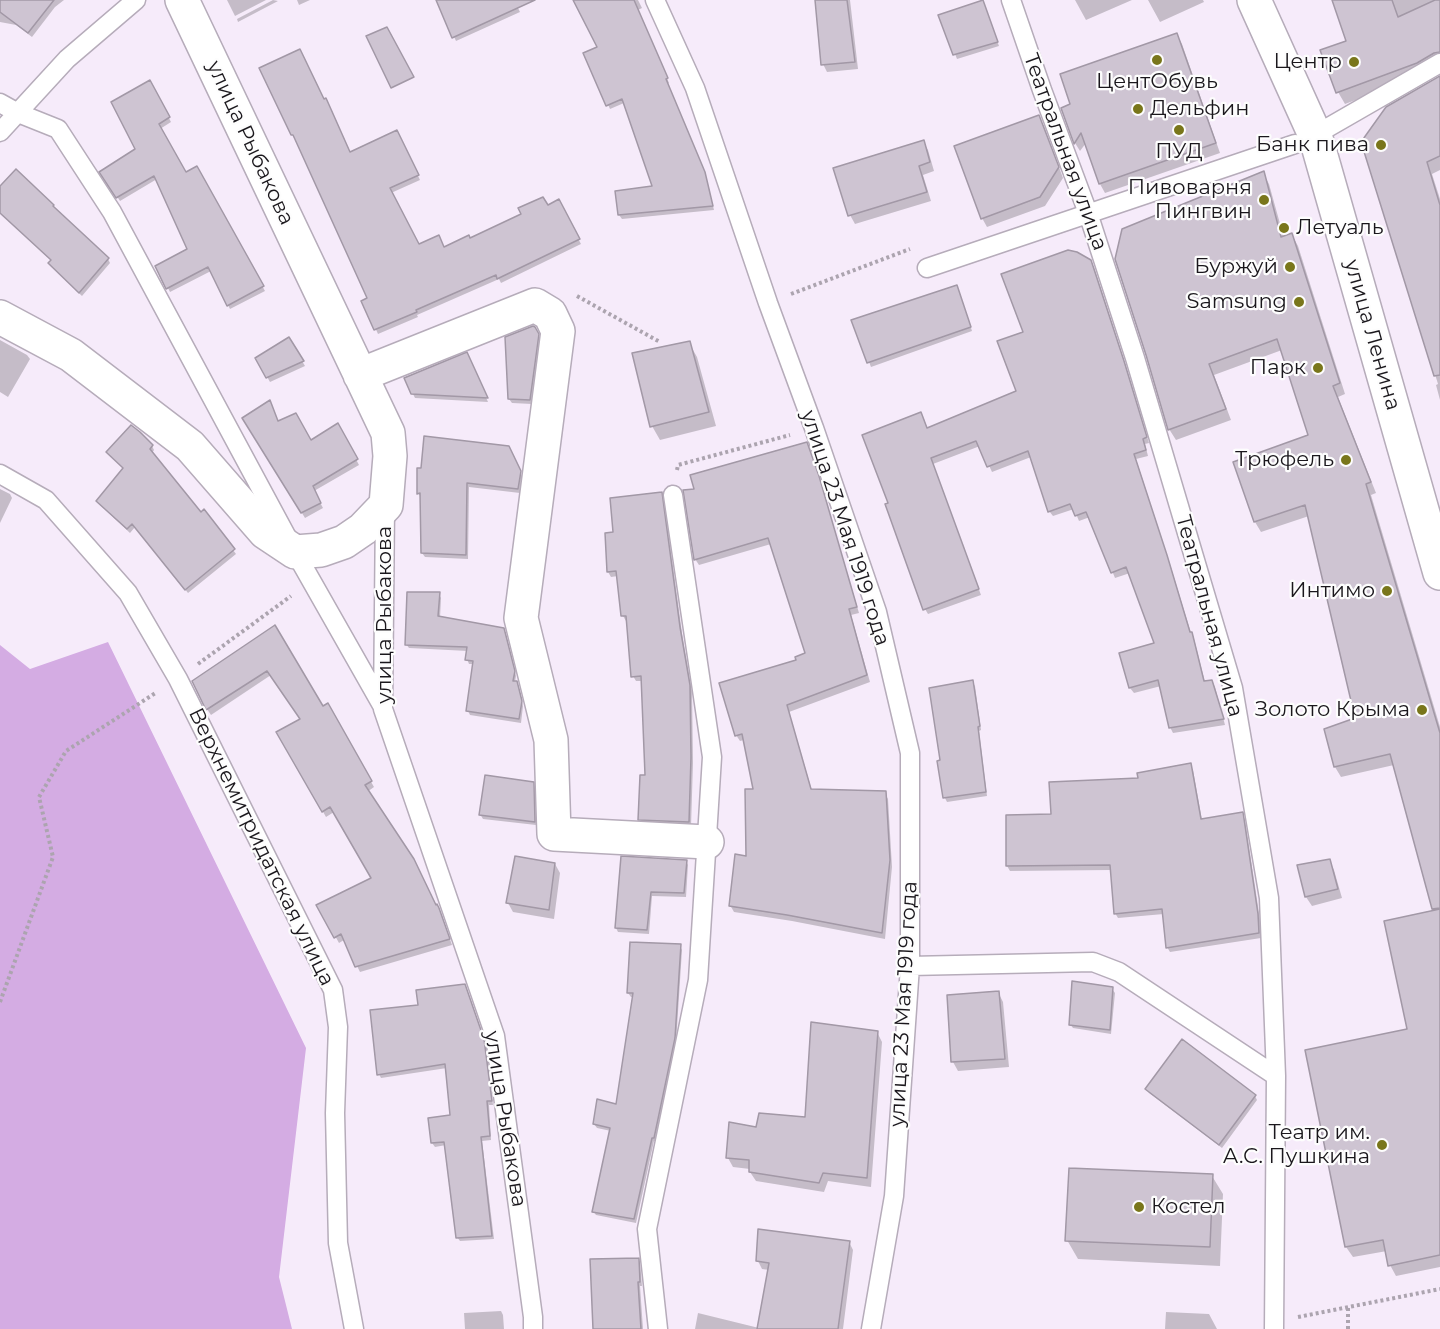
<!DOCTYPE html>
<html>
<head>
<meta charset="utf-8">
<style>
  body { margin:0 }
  canvas { display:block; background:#f6ebfa }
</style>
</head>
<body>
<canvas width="1440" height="1329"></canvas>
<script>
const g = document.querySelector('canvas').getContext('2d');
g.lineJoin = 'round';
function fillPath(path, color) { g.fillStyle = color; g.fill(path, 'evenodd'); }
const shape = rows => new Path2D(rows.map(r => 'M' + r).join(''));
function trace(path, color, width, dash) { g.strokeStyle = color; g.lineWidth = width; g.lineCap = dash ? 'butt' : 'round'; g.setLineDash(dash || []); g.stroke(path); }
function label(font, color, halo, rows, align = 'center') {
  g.font = font + ' Montserrat,sans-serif'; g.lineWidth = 4.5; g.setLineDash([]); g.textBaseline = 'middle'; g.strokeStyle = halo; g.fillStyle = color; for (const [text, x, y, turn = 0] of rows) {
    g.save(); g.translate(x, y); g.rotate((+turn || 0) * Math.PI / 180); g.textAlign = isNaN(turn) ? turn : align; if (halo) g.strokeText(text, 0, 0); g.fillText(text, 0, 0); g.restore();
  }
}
fillPath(shape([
  [108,642,306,1048,279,1277,292,1329,0,1329,0,645,30,669]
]), '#d4ace3');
fillPath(shape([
  [0,0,64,0,55,7,32,37,16,25,0,22],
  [227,0,266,0,235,16],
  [273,0,278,1,238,22,237,19],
  [297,0,310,0,299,5],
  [437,0,514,0,520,12,456,41],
  [575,0,638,0,642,8,638,10,669,83,667,84,706,177,714,210,622,219,619,215,654,188,624,103,610,109,585,54,599,48],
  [816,0,850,0,858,69,827,72,823,64],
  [1075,0,1132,0,1086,20],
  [1148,0,1203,0,1204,2,1160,22],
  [1333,0,1440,0,1440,66,1423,75,1345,104,1338,92,1348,42],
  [984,6,999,46,957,59,940,16],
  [1177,35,1182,44,1220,153,1105,193,1100,184,1086,143,1080,151,1075,143,1063,108,1072,105],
  [1440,78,1440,170,1432,174,1440,199,1440,400,1436,385,1438,384,1363,143],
  [150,82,171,122,160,129,186,174,197,168,265,291,230,309,211,271,170,292,157,266,189,250,157,179,120,201,101,172,137,150],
  [1039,117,1044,126,1063,178,1045,206,987,227,982,218],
  [293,135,350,154,399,137,420,180,391,193,418,246,444,249,547,207,558,201,581,244,501,283,499,279,417,315,418,317,378,334,363,301,369,299],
  [923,141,928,150,934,171,923,175,931,201,855,224,850,215],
  [1263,173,1269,184,1284,238,1292,235,1298,246,1345,394,1338,397,1376,493,1371,495,1440,727,1440,1267,1396,1276,1390,1265,1387,1251,1353,1257,1346,1247,1409,1030,1435,912,1394,765,1341,777,1335,767,1326,730,1357,719,1309,516,1261,532,1255,522,1310,436,1282,350,1214,375,1231,420,1176,440,1169,429],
  [0,188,55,210,108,259,110,263,82,296,52,267,50,263,52,261,0,213],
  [1090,261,1094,267,1127,369,1149,443,1145,444,1148,456,1136,459,1169,561,1191,633,1194,639,1205,682,1212,681,1215,687,1225,725,1173,733,1170,727,1161,686,1134,693,1130,688,1121,654,1156,644,1130,573,1115,578,1090,517,1079,521,1074,509,1053,516,1049,511,1031,457,992,472,980,446,933,464,981,595,928,614,925,609,890,504,924,419,928,430,1018,391,1025,333],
  [960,294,972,331,871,367,853,321],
  [534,328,540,340,532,404,512,403,509,399],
  [289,339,305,366,270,382,257,359],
  [0,340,27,355,30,359,8,397,0,392],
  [689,343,697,357,716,426,660,440,652,426],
  [469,358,488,402,415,398,413,394],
  [244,418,278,422,310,442,338,425,359,465,314,491,323,508,305,518],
  [152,446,154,450,152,453,201,514,204,511,236,554,188,593,135,527,130,533,100,505,98,501,124,469,108,452],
  [810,449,821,484,859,613,851,615,870,682,789,712,812,791,885,793,888,799,892,867,885,939,792,921,734,912,730,905,748,858,755,790,744,740,740,741,736,735,797,661,807,654,771,544,699,565,695,559,696,490],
  [511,452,522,476,520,493,469,487,468,559,425,557,422,553,421,497,418,493],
  [0,489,10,494,12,498,0,523],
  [662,494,664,499,682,633,692,691,693,763,691,827,643,824,640,819,646,777,642,681,636,681,633,676,628,621,626,621,623,616,618,576,611,577,608,572,615,534],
  [439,594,441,598,440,618,503,629,506,634,516,676,515,682,519,687,523,706,521,723,470,715,468,711,474,664,469,664,467,659,468,651,409,648,406,644],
  [274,627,323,708,327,705,374,787,367,792,436,906,437,906,442,916,452,945,360,972,344,940,339,943,318,905,374,879,334,812,326,817,278,732,302,719,271,675,211,715,207,709,193,681],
  [972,682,975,686,981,730,979,731,987,796,947,802,945,798,941,761],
  [1190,765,1193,770,1202,820,1242,814,1245,819,1260,920,1261,938,1170,952,1167,947,1164,914,1118,918,1115,913,1112,870,1010,871,1007,866,1053,816,1140,779],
  [533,784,535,788,536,825,483,819,480,814],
  [623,858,686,861,688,865,686,897,652,896,649,934,618,932,616,928],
  [1329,860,1334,870,1342,898,1312,906,1306,897],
  [555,864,560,873,554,919,513,912,508,903],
  [680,946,682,950,676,1043,656,1142,654,1141,636,1223,596,1215,593,1211,611,1131,597,1128,594,1124,618,1106,634,997,631,997,628,993],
  [1112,989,1115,993,1111,1034,1073,1028,1070,1024],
  [467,990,486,1044,493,1105,489,1105,491,1140,482,1141,494,1239,460,1241,457,1237,446,1145,435,1147,432,1143,452,1116,447,1068,381,1078,379,1074,420,1006],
  [998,992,1003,1002,1009,1067,958,1071,953,1062],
  [877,1032,882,1042,871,1187,828,1181,824,1192,756,1181,750,1172,750,1169,733,1167,728,1158,757,1129,806,1119],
  [1146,1089,1255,1096,1257,1100,1222,1148,1149,1093],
  [1212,1176,1223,1194,1220,1266,1078,1259,1067,1240],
  [849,1242,853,1250,843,1329,695,1329,698,1313,759,1328,769,1270,762,1269,758,1261],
  [638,1259,640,1263,642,1286,640,1286,643,1329,595,1329],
  [501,1311,503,1315,504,1329,465,1329,464,1313],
  [1166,1312,1209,1314,1217,1329,1165,1329]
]), '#0003');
const building = shape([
  [0,0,54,0,28,33,0,12,0,0],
  [436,0,535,0,452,38,436,0],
  [573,0,634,0,668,78,666,79,705,172,713,206,618,215,615,191,652,186,622,99,606,106,583,53,597,47,573,0],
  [815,0,847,0,855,62,821,65,815,0],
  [983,0,998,42,953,55,938,15,983,0],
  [1332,0,1392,0,1398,17,1435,0,1440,0,1440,52,1434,53,1417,63,1336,93,1320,50,1346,41,1332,0],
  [387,27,414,77,391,88,366,36,387,27],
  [1177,33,1216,143,1099,184,1081,133,1074,144,1061,108,1070,104,1060,74,1177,33],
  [300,49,324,99,326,98,350,152,397,130,419,175,390,188,419,244,439,235,444,247,469,235,470,238,521,214,518,208,543,197,548,205,559,199,580,239,497,279,496,275,416,310,417,312,374,330,361,301,367,298,293,135,291,135,259,68,300,49],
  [1440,76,1440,156,1427,162,1440,205,1440,375,1434,376,1361,142,1386,107,1440,76],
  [150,80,170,117,159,124,186,172,197,166,264,286,227,306,208,267,166,289,155,266,187,249,154,176,116,198,99,172,135,149,111,102,150,80],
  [1039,115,1059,167,1040,197,981,219,954,146,1039,115],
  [924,140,930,162,919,166,927,192,848,216,833,168,924,140],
  [16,169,54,205,53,206,109,258,79,293,48,263,51,260,0,213,0,186,16,169],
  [1264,171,1281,237,1292,233,1340,383,1333,386,1371,482,1366,484,1440,733,1440,908,1432,909,1390,754,1334,767,1324,729,1355,718,1305,505,1254,522,1233,462,1308,435,1277,339,1209,364,1226,409,1168,430,1146,355,1115,259,1122,229,1264,171],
  [1068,250,1077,252,1091,260,1124,361,1147,437,1143,439,1146,450,1134,454,1167,555,1190,632,1192,632,1204,681,1212,680,1224,719,1169,728,1158,680,1129,688,1119,653,1154,643,1126,567,1111,573,1086,512,1075,516,1070,504,1048,512,1028,451,987,467,976,441,931,458,979,589,923,610,885,504,888,503,862,435,921,412,927,428,1016,391,997,341,1023,332,1001,274,1068,250],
  [957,285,971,327,867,363,851,320,957,285],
  [533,326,535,327,539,334,530,400,508,399,505,337,533,326],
  [289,337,304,361,266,378,255,358,289,337],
  [690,341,709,412,650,427,632,353,690,341],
  [467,352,488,398,411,394,404,378,467,352],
  [270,400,278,421,296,413,311,440,338,423,358,459,313,486,321,503,301,513,242,418,270,400],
  [131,425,140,432,153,445,150,449,201,512,204,509,235,549,185,590,132,524,127,529,96,501,123,468,106,452,131,425],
  [424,436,509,446,521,471,518,489,467,483,466,555,421,553,420,493,417,494,417,468,421,468,424,436],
  [807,442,819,476,857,607,849,609,867,675,787,705,811,789,886,791,890,860,882,933,787,915,729,906,735,854,746,856,745,789,753,789,742,734,735,736,719,683,796,660,795,657,805,653,768,538,694,560,683,490,694,489,690,475,807,442],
  [662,492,680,627,690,685,691,757,689,822,638,820,640,775,645,775,641,676,631,677,626,616,621,616,616,571,607,572,605,533,613,532,610,498,662,492],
  [407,592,440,592,438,616,504,628,515,671,513,681,517,681,522,701,519,719,466,711,473,661,465,660,467,647,405,645,407,592],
  [275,625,323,706,328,703,372,781,365,785,414,859,436,905,437,904,439,908,450,939,355,967,341,934,334,938,316,905,371,878,330,807,322,812,276,732,300,719,267,671,206,710,192,681,275,625],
  [973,680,980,726,978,727,986,792,943,798,937,761,940,760,929,688,973,680],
  [1191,763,1201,819,1243,812,1258,914,1259,933,1166,948,1162,909,1114,914,1110,865,1006,866,1006,815,1051,814,1049,782,1138,778,1137,773,1191,763],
  [485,775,534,782,535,822,479,815,485,775],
  [515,856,555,863,549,910,506,903,515,856],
  [621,856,687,860,684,893,651,892,647,930,615,928,621,856],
  [1330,859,1338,889,1305,897,1297,865,1330,859],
  [1440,909,1440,1255,1388,1266,1383,1240,1345,1247,1305,1050,1407,1029,1384,921,1440,909],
  [630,942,681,944,675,1038,654,1138,652,1138,634,1219,592,1212,610,1128,593,1124,597,1099,616,1104,633,993,627,993,630,942],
  [1072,981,1113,987,1110,1030,1069,1025,1072,981],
  [465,984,484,1039,492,1101,487,1101,490,1136,481,1137,492,1236,456,1238,444,1142,431,1143,428,1118,450,1115,445,1064,377,1075,370,1010,418,1005,416,990,465,984],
  [999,991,1005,1059,951,1062,947,995,999,991],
  [811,1022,878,1031,867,1178,823,1173,819,1183,749,1172,749,1160,726,1158,729,1122,756,1127,759,1113,805,1117,811,1022],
  [1182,1039,1256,1095,1219,1145,1145,1089,1182,1039],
  [1069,1168,1213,1174,1210,1247,1065,1241,1069,1168],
  [758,1229,850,1241,838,1329,757,1329,769,1263,756,1261,758,1229],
  [639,1258,640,1282,638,1282,641,1329,593,1329,590,1259,639,1258]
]);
fillPath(building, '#cec4d2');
trace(building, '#a298a6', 1.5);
const lane = shape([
  [655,0,695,88,768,303,814,428,877,612,910,753,910,966,894,1196,871,1329],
  [1011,0,1042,90,1088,213,1135,358,1233,688,1269,898,1276,1076,1274,1329],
  [0,103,18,113,58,129,112,212,295,552,383,707],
  [0,132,67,59,136,0],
  [1315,135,1440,63],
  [927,268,1295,144],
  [0,474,46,500,128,593,178,679,333,990,338,1027,335,1113,338,1243,354,1329],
  [385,507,383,709,495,1036,533,1317,533,1329],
  [910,966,1093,962,1119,972,1276,1076],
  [658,1329,647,1229,698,980,712,757,673,495]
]);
const street = shape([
  [1254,0,1315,135,1440,573],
  [0,317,71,355,190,446,265,532,295,552,321,550,344,542,363,529,386,505,390,456,388,433,182,0],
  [360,375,535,305,550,314,558,331,521,618,551,740,554,834,707,842]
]);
trace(lane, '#b6acba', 21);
trace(street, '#b6acba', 36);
trace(shape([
  [791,294,910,249],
  [577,296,660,342],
  [677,470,678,465,790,435],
  [198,664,291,596],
  [0,1002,53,857,39,797,66,751,157,692],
  [1298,1317,1440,1289],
  [1348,1329,1348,1307]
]), '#aca4af', 4, [3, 3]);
trace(lane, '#fff', 18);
trace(street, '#fff', 33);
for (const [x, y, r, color] of [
  [1157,60,6,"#79761b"],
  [1354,62,6,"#79761b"],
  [1138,109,6,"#79761b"],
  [1179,130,6,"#79761b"],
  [1381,145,6,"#79761b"],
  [1264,200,6,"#79761b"],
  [1284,228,6,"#79761b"],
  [1290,267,6,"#79761b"],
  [1299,302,6,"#79761b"],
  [1318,368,6,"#79761b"],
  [1346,460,6,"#79761b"],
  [1387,591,6,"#79761b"],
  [1422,710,6,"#79761b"],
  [1382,1145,6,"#79761b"],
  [1139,1207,6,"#79761b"]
]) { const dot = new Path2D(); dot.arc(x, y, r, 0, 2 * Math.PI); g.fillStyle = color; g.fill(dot); trace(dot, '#fdfdfd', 2); }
label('21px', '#1a171c', '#fdfdfd', [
  ["Центр",1342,62],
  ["ЦентОбувь",1157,82,"center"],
  ["Дельфин",1150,109,"left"],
  ["Банк пива",1369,145],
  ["ПУД",1179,152,"center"],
  ["Пивоварня",1252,188],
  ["Пингвин",1252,212],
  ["Летуаль",1296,228,"left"],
  ["Буржуй",1278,267],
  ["Samsung",1287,302],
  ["Парк",1306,368],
  ["Трюфель",1334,460],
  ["Интимо",1375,591],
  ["Золото Крыма",1410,710],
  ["Театр им.",1370,1133],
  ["А.С. Пушкина",1370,1157],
  ["Костел",1151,1207,"left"]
], 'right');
label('21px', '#1a171c', '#fdfdfd', [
  ["улица Рыбакова",250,143,65],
  ["Театральная улица",1065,152,70],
  ["улица Ленина",1372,335,74],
  ["улица 23 Мая 1919 года",845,528,72],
  ["улица Рыбакова",385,615,-90],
  ["Театральная улица",1209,616,75],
  ["Верхнемитридатская улица",261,847,64],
  ["улица 23 Мая 1919 года",904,1004,-87],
  ["улица Рыбакова",505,1119,81]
]);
</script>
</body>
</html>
